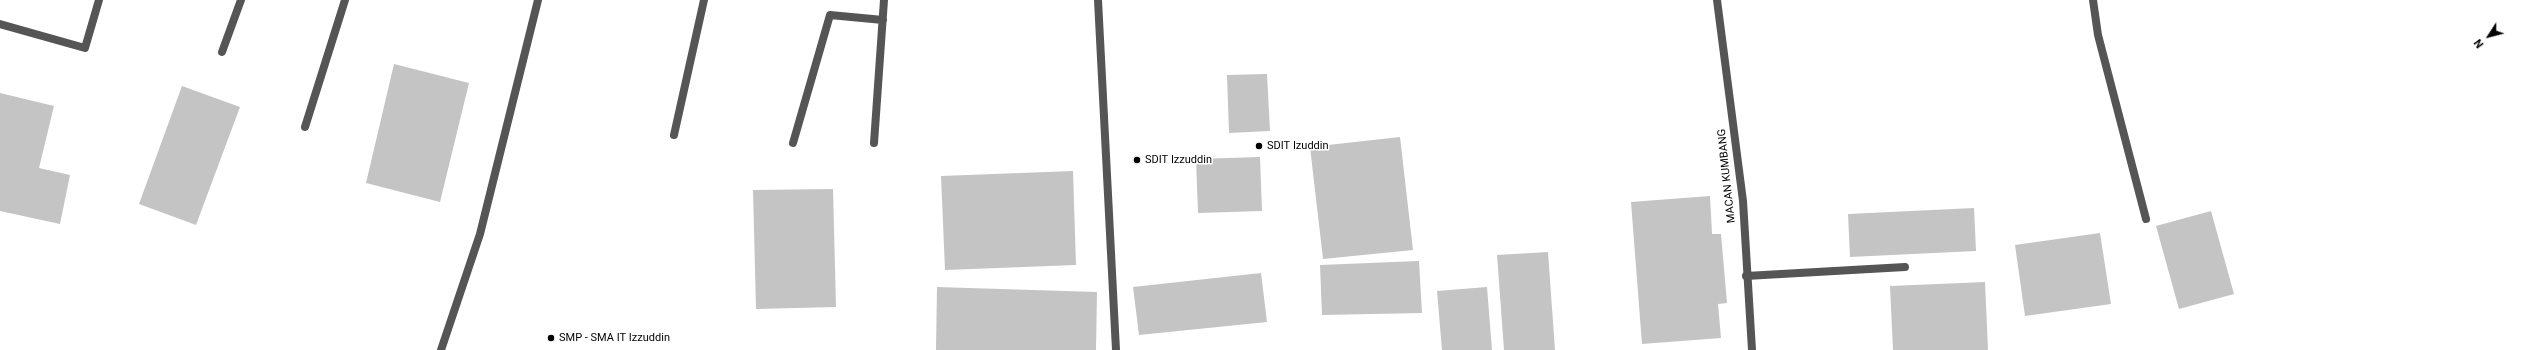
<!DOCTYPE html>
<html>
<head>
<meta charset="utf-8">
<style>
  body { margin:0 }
  #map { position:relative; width:2525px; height:350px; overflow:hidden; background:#fff; font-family:Roboto,sans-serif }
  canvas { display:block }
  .north { position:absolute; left:2469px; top:16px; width:40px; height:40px; -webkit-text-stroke:3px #fff; paint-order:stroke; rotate:234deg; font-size:11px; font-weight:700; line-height:16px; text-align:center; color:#000 }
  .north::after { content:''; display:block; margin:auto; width:14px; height:18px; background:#000; clip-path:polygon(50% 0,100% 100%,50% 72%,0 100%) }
</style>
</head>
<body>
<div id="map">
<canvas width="2525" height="350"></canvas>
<div class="north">N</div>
</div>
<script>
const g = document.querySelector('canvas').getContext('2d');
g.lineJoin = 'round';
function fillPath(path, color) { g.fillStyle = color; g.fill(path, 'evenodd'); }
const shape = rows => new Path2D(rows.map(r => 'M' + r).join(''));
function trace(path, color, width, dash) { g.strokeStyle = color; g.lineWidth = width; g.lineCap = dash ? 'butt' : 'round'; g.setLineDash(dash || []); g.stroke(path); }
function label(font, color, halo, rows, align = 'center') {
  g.font = font + ' Roboto,sans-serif'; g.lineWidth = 3; g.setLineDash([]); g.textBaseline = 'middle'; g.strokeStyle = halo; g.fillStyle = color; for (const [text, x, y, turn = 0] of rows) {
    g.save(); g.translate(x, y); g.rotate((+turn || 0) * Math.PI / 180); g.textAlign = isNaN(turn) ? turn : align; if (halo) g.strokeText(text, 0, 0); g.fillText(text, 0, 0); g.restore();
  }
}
fillPath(shape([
  [394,64,469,83,440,202,366,183],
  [1267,74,1270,131,1229,133,1227,75],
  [182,86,240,107,196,225,139,204],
  [0,93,54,106,39,168,70,175,60,224,0,211],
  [1400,137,1413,250,1323,259,1310,147],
  [1260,157,1262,211,1198,213,1196,159],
  [1073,171,1076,265,945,270,941,176],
  [833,189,836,307,756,309,753,190],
  [1710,196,1712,234,1721,234,1727,303,1718,304,1721,338,1642,344,1631,202],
  [1974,208,1976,251,1850,257,1848,214],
  [2211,211,2234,294,2179,309,2156,226],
  [2100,233,2111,304,2025,316,2015,245],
  [1548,252,1555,350,1504,350,1497,255],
  [1419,261,1422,313,1322,315,1320,265],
  [1261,273,1267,322,1139,335,1133,287],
  [1985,282,1988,350,1893,350,1890,286],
  [937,287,1097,292,1096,350,936,350],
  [1487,287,1492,350,1442,350,1437,291]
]), '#c4c4c4');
trace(shape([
  [1098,0,1116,350],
  [0,24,85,48,99,0],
  [222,52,241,0],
  [305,127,345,0],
  [674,135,704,0],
  [793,143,830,15,883,20],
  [874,143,884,0],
  [1746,276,1905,267]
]), '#555', 8);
trace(shape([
  [1717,0,1743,201,1752,350],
  [2093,0,2098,35,2146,219],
  [441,350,480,234,538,0]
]), '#555', 8);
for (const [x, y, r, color] of [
  [1259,146,4,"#000"],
  [1137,160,4,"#000"],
  [551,338,4,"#000"]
]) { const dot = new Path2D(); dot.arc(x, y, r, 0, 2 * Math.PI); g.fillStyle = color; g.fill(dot); trace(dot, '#fff', 1.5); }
label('11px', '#000', '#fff', [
  ["SDIT Izuddin",1267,146],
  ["SDIT Izzuddin",1145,160],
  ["SMP - SMA IT Izzuddin",559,338]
], 'left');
label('11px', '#000', '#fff', [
  ["MACAN KUMBANG",1727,176,-96]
]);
</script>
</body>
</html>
